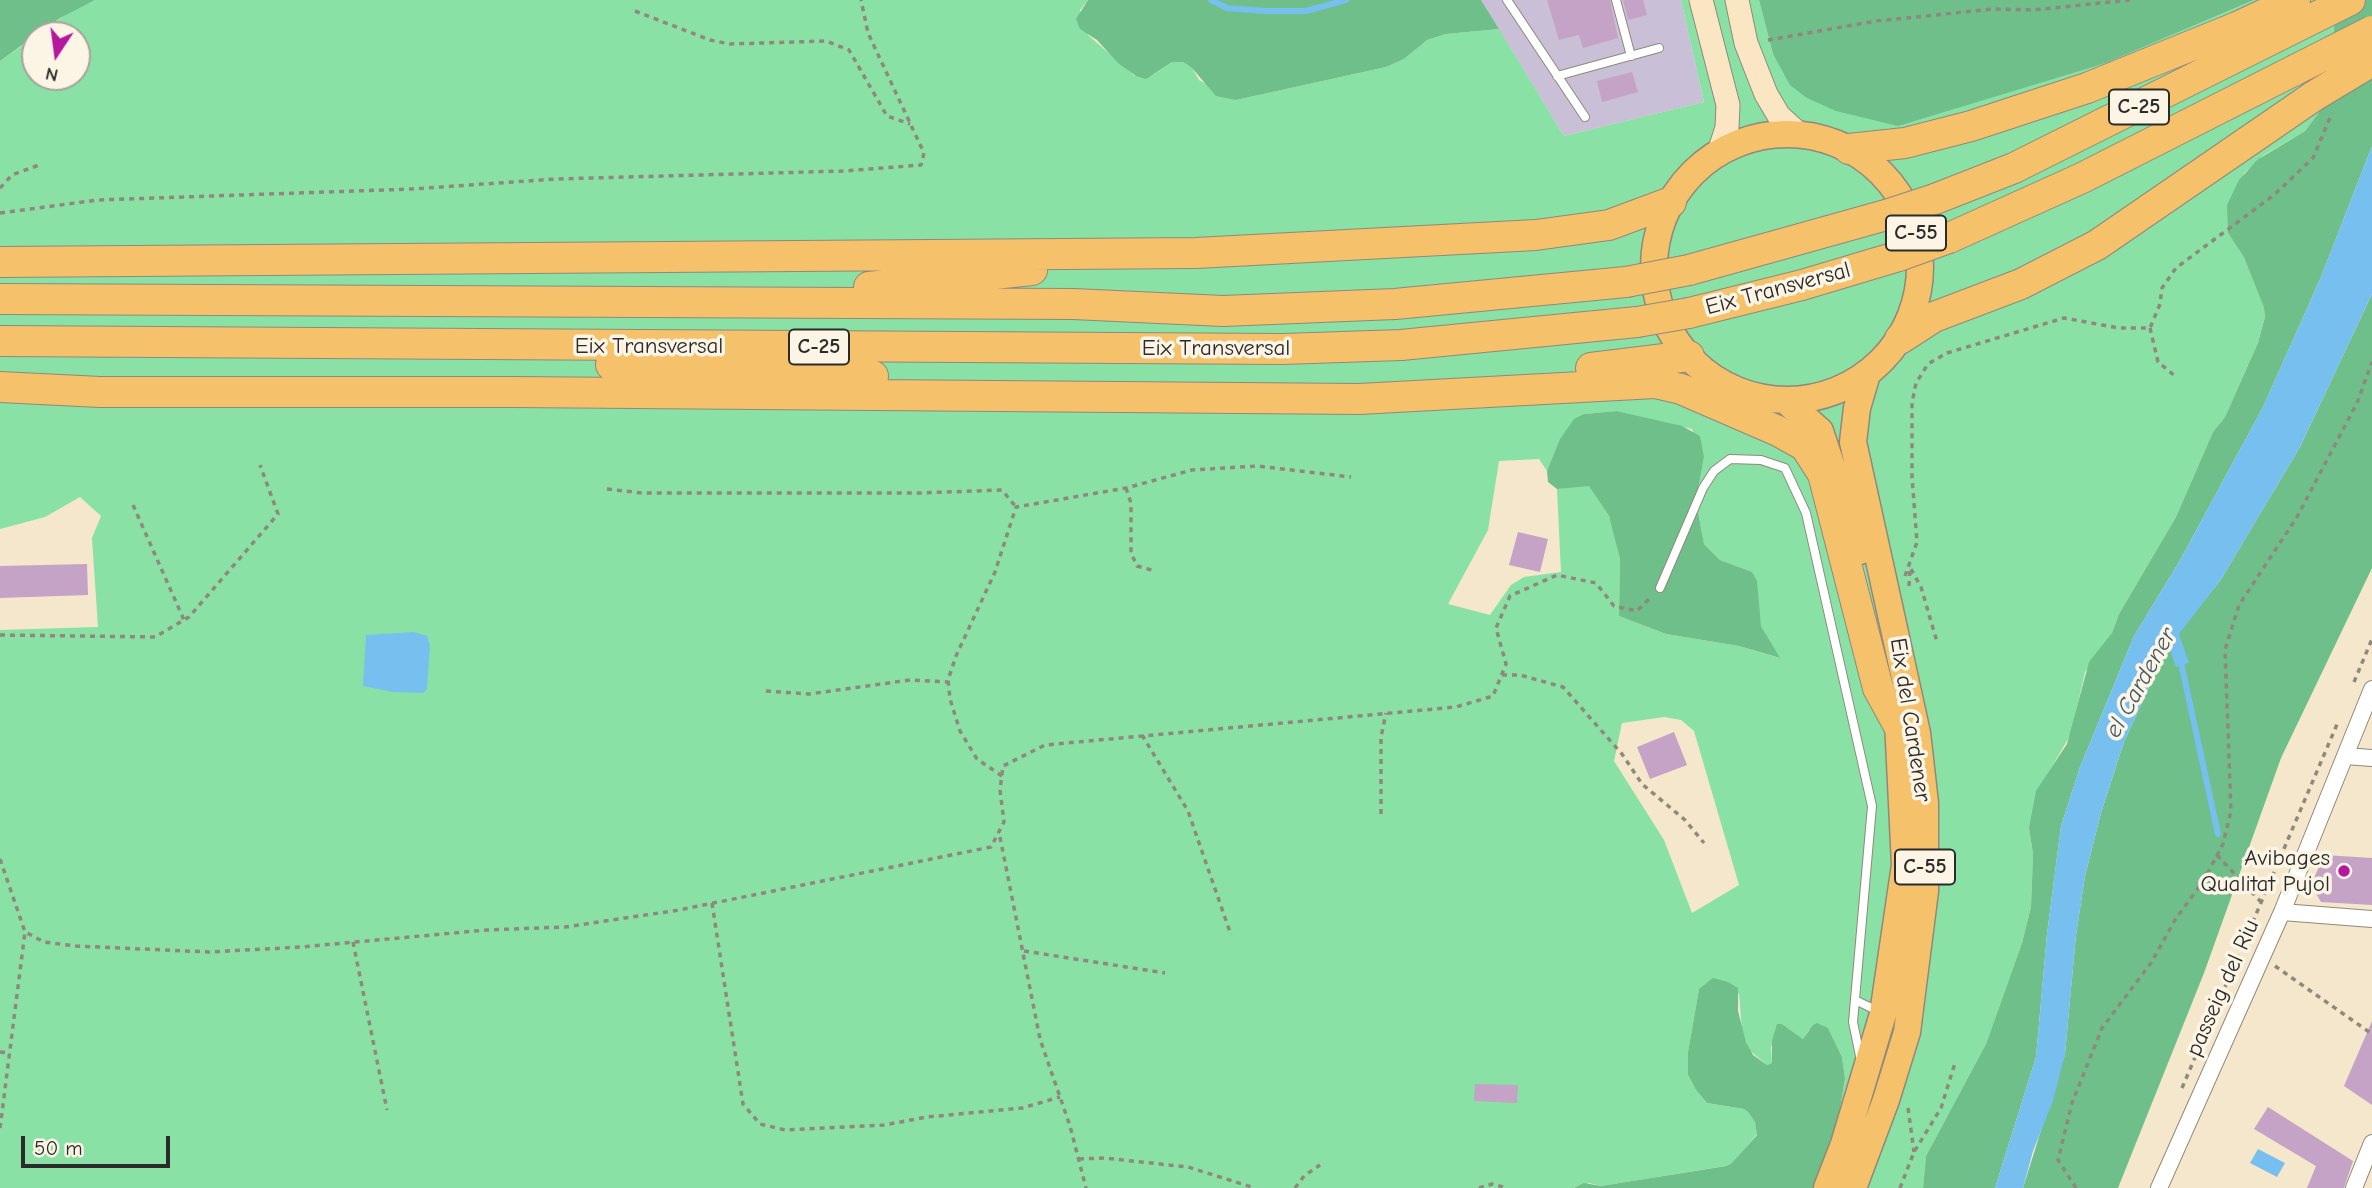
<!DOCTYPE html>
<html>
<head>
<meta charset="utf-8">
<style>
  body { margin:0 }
  #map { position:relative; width:2372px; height:1188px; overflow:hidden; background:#f4e7cb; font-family:"Comic Neue",sans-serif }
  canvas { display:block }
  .north { position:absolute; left:21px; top:21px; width:70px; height:70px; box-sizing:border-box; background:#fcf5e5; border:2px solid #a8a49b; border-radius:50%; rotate:193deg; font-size:19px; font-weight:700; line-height:28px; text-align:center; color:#2b2b2b }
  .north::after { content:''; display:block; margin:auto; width:24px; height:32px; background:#b5179e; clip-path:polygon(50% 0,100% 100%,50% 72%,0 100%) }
  .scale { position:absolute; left:21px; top:1136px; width:149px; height:32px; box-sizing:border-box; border:4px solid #2b2b2b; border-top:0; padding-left:9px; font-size:21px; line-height:24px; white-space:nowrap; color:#2b2b2b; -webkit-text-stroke:5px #fcf5e5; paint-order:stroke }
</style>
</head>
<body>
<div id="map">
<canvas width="2372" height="1188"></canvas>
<div class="north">N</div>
<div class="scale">50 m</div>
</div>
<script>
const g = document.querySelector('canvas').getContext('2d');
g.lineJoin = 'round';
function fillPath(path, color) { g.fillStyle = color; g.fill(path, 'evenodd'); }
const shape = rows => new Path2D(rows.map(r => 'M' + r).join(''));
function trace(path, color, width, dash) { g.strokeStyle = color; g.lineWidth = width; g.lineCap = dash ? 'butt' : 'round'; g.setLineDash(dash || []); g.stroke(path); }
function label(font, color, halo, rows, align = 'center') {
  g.font = font + ' "Comic Neue",sans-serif'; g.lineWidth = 7; g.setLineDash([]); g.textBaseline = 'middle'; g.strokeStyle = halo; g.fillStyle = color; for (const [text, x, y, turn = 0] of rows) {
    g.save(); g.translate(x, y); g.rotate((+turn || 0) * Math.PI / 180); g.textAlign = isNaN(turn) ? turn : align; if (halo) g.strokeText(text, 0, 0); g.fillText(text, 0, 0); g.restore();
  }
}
fillPath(shape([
  [1481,0,1681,0,1704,102,1564,136]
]), '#c9bfd7');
fillPath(shape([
  [95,0,1088,0,1080,10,1088,35,1135,76,1154,74,1172,62,1183,62,1192,68,1199,80,1236,100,1386,67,1404,59,1427,40,1446,34,1499,29,1564,136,1704,102,1681,0,1759,0,1773,54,2003,92,2106,63,2254,0,2337,0,2326,103,2305,131,2264,155,2244,173,2228,233,2244,256,2264,308,2265,317,2258,343,2225,417,2213,432,2176,517,2119,614,2112,633,2085,672,2071,734,2047,775,2029,828,2033,854,2031,907,2022,943,1986,1044,1926,1156,1923,1188,1813,1188,1837,1126,1845,1079,1842,1057,1828,1028,1809,1030,1803,1039,1782,1024,1771,1047,1772,1063,1767,1065,1749,1050,1742,1030,1739,994,1699,989,1688,1052,1688,1075,1696,1090,1707,1103,1744,1109,1748,1112,1755,1122,1757,1134,1731,1165,1601,1186,1589,1183,1574,1188,0,1188,0,630,98,627,92,538,101,516,80,497,45,517,0,529,0,61,35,37,35,77,77,77,77,35,37,35,69,12],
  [1617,411,1692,429,1704,457,1696,501,1704,544,1720,560,1752,572,1761,626,1779,658,1739,646,1666,634,1619,616,1620,559,1615,537,1609,516,1589,485,1557,489,1561,572,1524,577,1511,585,1490,615,1448,604,1488,530,1499,461,1539,459,1547,471,1556,450,1584,414],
  [1664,717,1681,720,1694,731,1739,885,1692,913,1664,840,1614,761,1622,723]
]), '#89e1a5');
fillPath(shape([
  [0,0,95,0,60,18,0,61],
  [1088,0,1481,0,1499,29,1446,34,1427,40,1404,59,1386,67,1236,100,1216,96,1192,68,1183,62,1172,62,1146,79,1136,76,1118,63,1097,40,1080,29,1076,19],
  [1759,0,2254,0,2106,63,1898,126,1836,111,1807,98,1790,85,1773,54],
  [2337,0,2372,0,2372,146,2321,277,2263,407,2179,562,2134,636,2080,767,2061,826,2047,934,2036,1057,1995,1188,1923,1188,1926,1156,1986,1044,2022,943,2031,907,2033,854,2029,828,2036,791,2067,744,2089,662,2112,633,2119,614,2176,517,2213,432,2225,417,2258,343,2265,317,2264,308,2244,257,2228,233,2227,205,2239,180,2257,160,2305,131,2326,103],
  [2372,294,2372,568,2281,758,2204,973,2118,1188,2023,1188,2065,1054,2076,935,2085,876,2101,813,2124,742,2169,644,2220,581,2300,447],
  [1617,411,1682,426,1700,436,1704,457,1696,501,1704,544,1720,560,1752,572,1757,581,1761,626,1780,658,1739,646,1666,634,1619,616,1620,559,1609,516,1589,486,1557,489,1548,482,1547,471,1560,439,1574,419,1584,414],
  [1713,978,1728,982,1738,988,1738,1011,1746,1042,1753,1055,1767,1065,1772,1063,1772,1041,1777,1024,1782,1024,1803,1039,1813,1025,1817,1023,1828,1028,1842,1057,1845,1079,1837,1126,1813,1188,1574,1188,1584,1183,1601,1186,1726,1166,1731,1164,1757,1135,1755,1122,1748,1112,1744,1109,1707,1103,1696,1090,1688,1075,1688,1052,1699,989]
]), '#6ebf8a');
fillPath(shape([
  [2372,146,2372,294,2300,447,2220,581,2179,634,2189,663,2176,667,2168,646,2124,742,2101,813,2085,876,2076,935,2065,1054,2053,1101,2033,1151,2023,1188,1995,1188,2036,1057,2047,934,2061,826,2080,767,2134,636,2179,562,2263,407,2321,277],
  [414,632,427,636,430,645,427,689,423,693,393,692,363,686,366,635],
  [2258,1149,2285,1163,2277,1177,2250,1163]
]), '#77bfef');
trace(shape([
  [1211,0,1227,8,1266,11,1306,11,1346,0],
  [2180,658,2218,834]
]), '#77bfef', 6);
fillPath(shape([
  [1547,0,1610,0,1618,38,1583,48,1579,35,1559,40],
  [1623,0,1643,0,1647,15,1628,20],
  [1632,72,1638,92,1602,102,1597,81],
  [1518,532,1548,539,1540,572,1509,565],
  [87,564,88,595,0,598,0,566],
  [1674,732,1687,765,1650,779,1637,747],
  [2324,855,2372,858,2372,905,2321,902,2311,885],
  [2372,1021,2372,1105,2344,1086],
  [1475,1084,1518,1085,1517,1103,1474,1101],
  [2268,1107,2353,1161,2344,1188,2307,1188,2316,1166,2254,1129]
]), '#c4a3c7');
const lane = shape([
  [1507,0,1585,117],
  [1616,0,1631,56],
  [1557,76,1659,48],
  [1660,588,1703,488,1714,471,1730,459,1761,460,1785,468,1806,513,1872,806,1853,1022,1861,1061],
  [1857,1001,1880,1012]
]);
const street = shape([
  [2345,756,2372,758],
  [2282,912,2372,919],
  [2159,1188,2282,912,2372,689],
  [2354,1188,2372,1143]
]);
const secondary = shape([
  [1701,0,1728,105,1727,128,1719,152],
  [1737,0,1746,43,1766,94,1779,116,1800,135]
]);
const primary = shape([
  '1654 267a133 133 0 1 1 266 0a133 133 0 1 1-266 0Z',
  [1785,400,1820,431,1860,551],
  [1827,1188,1844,1144,1883,1014,1905,865,1898,721],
  [1853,1188,1886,1100,1907,1032,1925,891,1925,803,1917,733,1853,442,1857,408,1867,374]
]);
const highway = shape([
  [1849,149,1905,143,1971,126,2087,88,2237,27,2295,0],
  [1935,199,2014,168,2350,0],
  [1949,238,2082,178,2295,70],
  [0,262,1196,253,1536,235,1609,225,1671,202],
  [1689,270,1886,215],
  [869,287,1032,270],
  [0,299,1073,304,1223,311,1395,304,1626,282],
  [1689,313,1802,285,1899,256],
  [1900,339,1934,317,2021,284,2097,245,2314,96],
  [0,341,1283,349,1401,345,1637,322],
  [611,365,873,376],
  [1591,368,1689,356],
  [0,387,100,392,513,392,1359,399,1655,383,1681,389,1778,431,1805,446,1823,474,1878,688,1900,728]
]);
trace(lane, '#90897b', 10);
trace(street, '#90897b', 18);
trace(secondary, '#90897b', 25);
trace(primary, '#90897b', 29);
trace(highway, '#90897b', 32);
trace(shape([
  [635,11,710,40,730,44,826,41,849,50,887,116,910,124],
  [1768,40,1876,21,1994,9,2033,10,2130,0],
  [0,188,12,175,39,165],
  [0,213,98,200,412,189,556,179,844,171,921,165,924,153,868,33,861,0],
  [2150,328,2158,362,2175,376],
  [1126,488,1131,503,1131,553,1137,566,1155,571],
  [607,489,642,493,919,493,1002,490,1016,507],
  [133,505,184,620],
  [1911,569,1921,587,1937,642],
  [1905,576,1917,542,1912,477,1912,403,1916,383,1928,364,1947,353,2064,318,2119,328,2150,328,2160,304,2162,288,2176,268,2274,195,2313,158,2332,113],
  [1909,586,1910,569],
  [0,635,155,637,189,617,278,514,260,465],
  [1502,675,1520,675,1563,687,1622,754,1642,784,1685,820,1704,843],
  [2354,682,2372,639],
  [766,691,809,694,910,680,948,682],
  [1142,735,1188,811,1231,935],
  [1002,776,977,759,960,731,950,699,948,680,956,656,995,572,1016,507,1126,488,1192,470,1257,466,1351,477],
  [1381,814,1381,737,1386,713],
  [1000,837,1040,1039,1070,1126,1086,1188],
  [2217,855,2261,902],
  [0,859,25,932,44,942,76,946,209,952,301,947,486,930,565,927,679,910,991,847,1004,822,1000,790,1003,766,1045,745,1456,707,1493,696,1506,664,1496,628,1510,596,1557,575,1596,583,1614,606,1637,611,1652,596],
  [712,903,743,1104,760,1124,785,1130,884,1125,927,1117,1022,1108,1060,1097],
  [353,942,387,1110],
  [1024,951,1165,973],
  [2275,966,2372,1034],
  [0,1052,10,1053],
  [2182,1088,2338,722],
  [1908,1108,1914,1152],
  [0,1128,25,932],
  [1079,1159,1104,1158,1188,1167,1255,1188],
  [1295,1188,1304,1176,1320,1165],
  [1479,1188,1492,1184,1507,1188],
  [1900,1188,1914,1152,1941,1108,1955,1063],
  [2076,1188,2058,1160,2072,1103,2102,1028,2151,963,2175,920,2204,880,2223,844,2231,811,2225,650,2239,605,2297,517,2357,403,2372,362]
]), '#90897b', 3.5, [5, 5]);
trace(lane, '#fff', 8);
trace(street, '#fff', 16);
trace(secondary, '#fbe6c4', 23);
trace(primary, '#f5c16b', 26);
trace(highway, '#f5c16b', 30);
const highwayBridge = shape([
  [2295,70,2372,31],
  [2314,96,2372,61],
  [1886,215,1935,199],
  [1899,256,1949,238],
  [1626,282,1689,270],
  [1637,322,1689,313]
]);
trace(highwayBridge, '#90897b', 32, []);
trace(highwayBridge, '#f5c16b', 30);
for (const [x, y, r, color] of [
  [2344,871,7,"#b5179e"]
]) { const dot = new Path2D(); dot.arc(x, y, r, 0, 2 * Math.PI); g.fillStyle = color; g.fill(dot); trace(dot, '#fcf5e5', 2.5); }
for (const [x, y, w] of [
  [2139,107,60],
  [1916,233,60],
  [819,347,60],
  [1925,867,60]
]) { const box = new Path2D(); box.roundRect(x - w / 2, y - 17.5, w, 35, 5); g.fillStyle = '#fcf5e5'; g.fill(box); trace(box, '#2b2b2b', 2); }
label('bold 21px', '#2b2b2b', null, [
  ["C-25",2139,107],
  ["C-55",1916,233],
  ["C-25",819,347],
  ["C-55",1925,867]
]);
label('23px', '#2b2b2b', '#fcf5e5', [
  ["Eix Transversal",1778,289,-15],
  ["Eix Transversal",649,346],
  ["Eix Transversal",1216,348],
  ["Eix del Cardener",1910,720,81],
  ["passeig del Riu",2223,988,-66]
]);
label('23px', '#2b2b2b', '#fcf5e5', [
  ["Avibages",2330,858],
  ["Qualitat Pujol",2330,884]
], 'right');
label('italic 24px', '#425766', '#fcf5e5', [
  ["el Cardener",2141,683,-61]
]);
</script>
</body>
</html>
